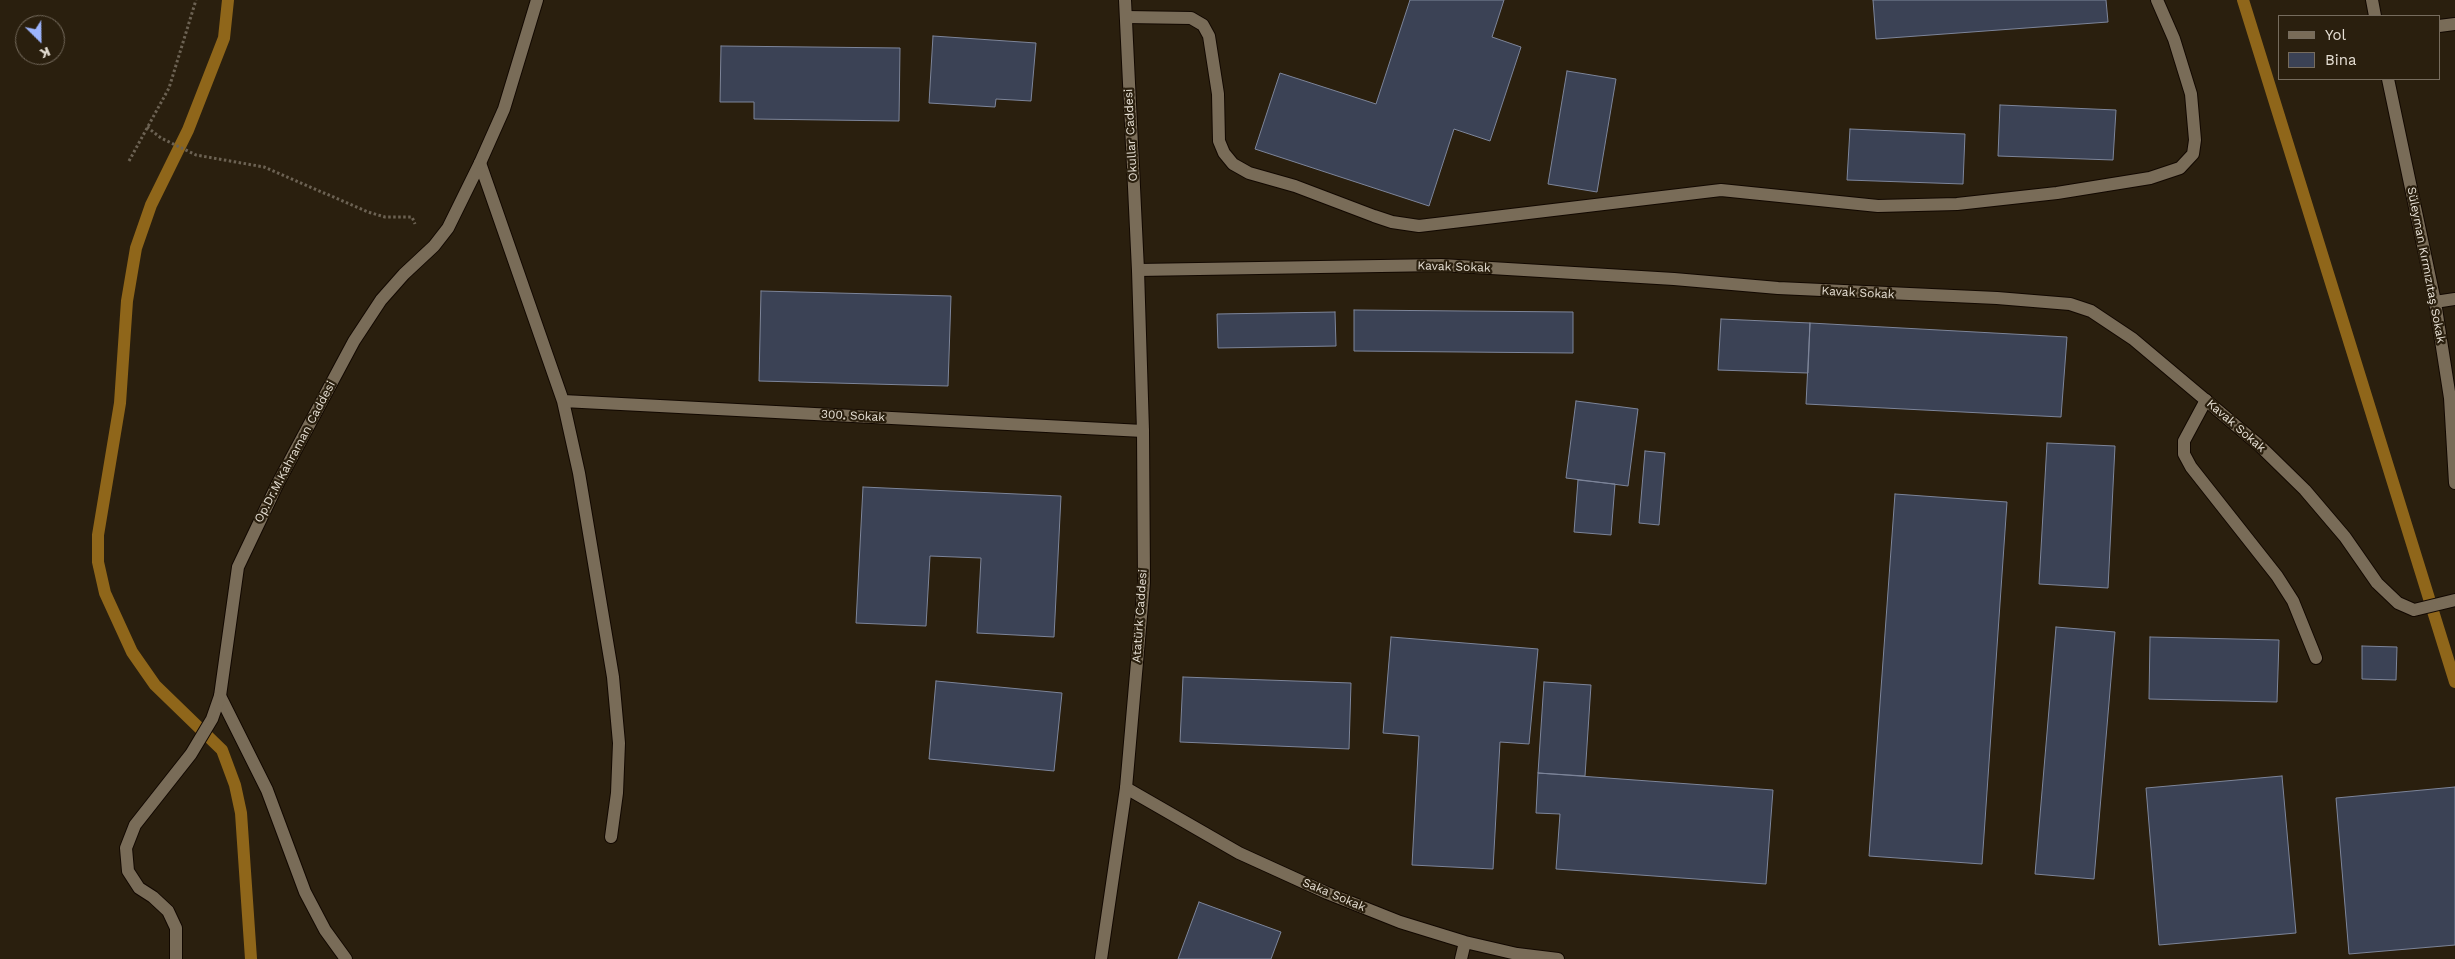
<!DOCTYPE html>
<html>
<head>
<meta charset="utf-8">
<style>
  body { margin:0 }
  #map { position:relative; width:2455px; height:959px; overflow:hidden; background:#2a1f0e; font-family:"Work Sans",sans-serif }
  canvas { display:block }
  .legend { position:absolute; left:2278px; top:15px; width:162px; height:65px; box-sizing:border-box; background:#2a1f0e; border:1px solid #766c5e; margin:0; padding:6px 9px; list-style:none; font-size:15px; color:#e7e0d5 }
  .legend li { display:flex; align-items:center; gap:10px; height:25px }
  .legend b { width:25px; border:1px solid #766c5e }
  .north { position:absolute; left:15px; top:15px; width:50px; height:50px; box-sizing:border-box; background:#2a1f0e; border:1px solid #766c5e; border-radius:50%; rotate:157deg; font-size:14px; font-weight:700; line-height:20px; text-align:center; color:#e7e0d5 }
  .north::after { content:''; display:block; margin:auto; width:18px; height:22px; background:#9cb4fd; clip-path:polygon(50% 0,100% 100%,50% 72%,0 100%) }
</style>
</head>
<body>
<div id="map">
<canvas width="2455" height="959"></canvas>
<ul class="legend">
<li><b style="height:6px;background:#796c58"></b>Yol</li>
<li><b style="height:14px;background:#3b4255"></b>Bina</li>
</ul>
<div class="north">K</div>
</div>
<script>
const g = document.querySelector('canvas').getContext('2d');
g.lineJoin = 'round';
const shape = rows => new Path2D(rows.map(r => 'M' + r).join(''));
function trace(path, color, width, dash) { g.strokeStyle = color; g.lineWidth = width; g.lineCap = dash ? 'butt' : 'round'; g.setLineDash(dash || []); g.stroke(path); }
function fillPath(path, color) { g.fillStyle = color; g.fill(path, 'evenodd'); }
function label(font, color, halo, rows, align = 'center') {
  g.font = font + ' "Work Sans",sans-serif'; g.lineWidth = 4.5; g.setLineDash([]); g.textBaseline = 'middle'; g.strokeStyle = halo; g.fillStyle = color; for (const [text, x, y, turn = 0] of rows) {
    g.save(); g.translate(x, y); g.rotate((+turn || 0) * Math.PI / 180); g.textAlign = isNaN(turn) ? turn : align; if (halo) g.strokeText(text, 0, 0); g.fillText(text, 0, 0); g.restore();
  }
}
trace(shape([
  [228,0,224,38,188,130,151,205,136,248,127,301,120,403,98,535,98,562,105,593,132,652,155,685,222,750,235,785,241,813,251,959],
  [2243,0,2455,682]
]), '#8f661a', 12);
const building = shape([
  [1410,0,1504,0,1492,37,1521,47,1490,141,1454,129,1429,206,1255,149,1280,73,1376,104,1410,0],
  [1873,0,2106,0,2108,22,1876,39,1873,0],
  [933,36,1036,43,1031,101,996,99,995,107,929,103,933,36],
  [721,46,900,48,899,121,754,119,754,102,720,102,721,46],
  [1567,71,1616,79,1597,192,1548,184,1567,71],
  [2000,105,2116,110,2113,160,1998,156,2000,105],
  [1850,129,1965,134,1963,184,1847,180,1850,129],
  [761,291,951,296,948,386,759,381,761,291],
  [1354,310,1573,312,1573,353,1354,351,1354,310],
  [1335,312,1336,346,1218,348,1217,314,1335,312],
  [1721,319,1810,323,1808,373,1718,370,1721,319],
  [1810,323,2067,337,2061,417,1806,404,1810,323],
  [1576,401,1638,409,1628,486,1566,478,1576,401],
  [2047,443,2115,446,2108,588,2039,584,2047,443],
  [1645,451,1665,453,1659,525,1639,523,1645,451],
  [1578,480,1615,484,1611,535,1574,532,1578,480],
  [863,487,1061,496,1054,637,977,633,981,558,930,556,926,626,856,623,863,487],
  [1895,494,2007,502,1982,864,1869,856,1895,494],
  [2056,627,2115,632,2094,879,2035,874,2056,627],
  [1391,637,1538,649,1529,744,1500,742,1493,869,1412,865,1419,736,1383,733,1391,637],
  [2150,637,2279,640,2277,702,2149,699,2150,637],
  [2362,646,2397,647,2396,680,2362,679,2362,646],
  [1183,677,1351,683,1349,749,1180,742,1183,677],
  [936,681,1062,693,1054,771,929,759,936,681],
  [1544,682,1591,685,1585,776,1538,773,1544,682],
  [1538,773,1773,790,1766,884,1556,869,1560,814,1536,813,1538,773],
  [2282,776,2296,933,2159,945,2146,788,2282,776],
  [2455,787,2455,945,2349,954,2336,798,2455,787],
  [1199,902,1281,932,1271,959,1178,959,1199,902]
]);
fillPath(building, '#3b4255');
trace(building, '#7d859a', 1);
const service = shape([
  [1126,17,1191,18,1203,25,1209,36,1218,94,1219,141,1224,153,1233,164,1249,173,1295,186,1374,216,1392,222,1419,226,1721,190,1878,206,1957,204,2057,193,2150,178,2180,168,2193,154,2195,140,2191,94,2174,39,2157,0],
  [2206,400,2184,441,2184,454,2191,467,2277,576,2293,601,2316,658],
  [220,696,267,790,305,892,325,930,346,959]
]);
const minor = shape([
  [2372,0,2375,16],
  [2439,26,2455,24],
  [2388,79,2435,302,2450,398,2455,483],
  [480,163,563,401,579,473,613,677,619,743,617,793,611,837],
  [1138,270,1441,265,1674,279,1778,288,1997,298,2070,304,2091,311,2133,339,2259,445,2305,490,2345,537,2377,583,2398,603,2414,610,2455,600],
  [2435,302,2455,299],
  [563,401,1143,431],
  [1126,788,1239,853,1327,893,1400,922,1465,942,1517,954,1558,959],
  [176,959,176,928,168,911,153,897,139,888,128,871,126,848,135,825,191,754,212,719,220,696,238,567,278,483,354,341,381,300,404,274,434,246,448,228,480,163],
  [1461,959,1465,942]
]);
const tertiary = shape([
  [480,163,504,109,537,0],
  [1101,959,1126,788,1144,582,1143,431,1138,270,1125,0]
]);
trace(service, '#120800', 14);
trace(minor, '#120800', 14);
trace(tertiary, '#120800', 14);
trace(shape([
  [147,127,161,138,196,155,264,167,368,212,385,217,412,217,415,224],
  [129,161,169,88,196,0]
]), '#6c6253', 3, [2.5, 2.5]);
trace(service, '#796c58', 12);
trace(minor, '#796c58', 12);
trace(tertiary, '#796c58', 12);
label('12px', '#e7e0d5', '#2a1f0e', [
  ["Okullar Caddesi",1131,135,-93],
  ["Süleyman Kırmızıtaş Sokak",2426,265,79],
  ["Kavak Sokak",1454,267,2],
  ["Kavak Sokak",1858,293,3],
  ["300. Sokak",853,416,3],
  ["Kavak Sokak",2236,426,41],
  ["Op.Dr.M.Kahraman Caddesi",295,452,-62],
  ["Atatürk Caddesi",1140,616,-86],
  ["Saka Sokak",1334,895,23]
]);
</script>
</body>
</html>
